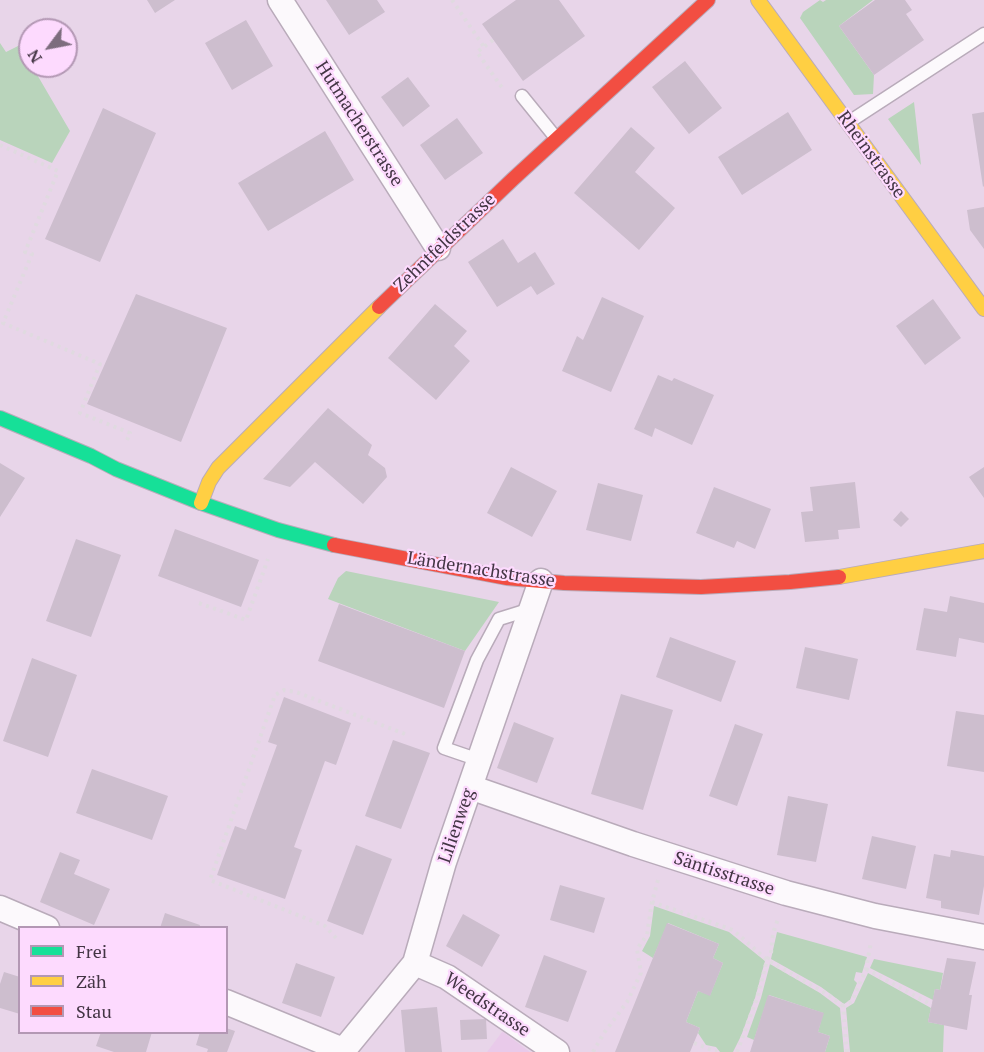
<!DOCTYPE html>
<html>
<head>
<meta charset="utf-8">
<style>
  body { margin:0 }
  #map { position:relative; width:984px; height:1052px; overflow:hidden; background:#e8d5e9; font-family:"PT Serif",serif }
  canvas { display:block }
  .legend { position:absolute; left:18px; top:926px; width:210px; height:108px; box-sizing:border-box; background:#fddafe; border:2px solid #b398b4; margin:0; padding:8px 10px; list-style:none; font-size:18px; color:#433544 }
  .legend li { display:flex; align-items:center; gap:12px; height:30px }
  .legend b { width:30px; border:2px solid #b398b4 }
  .north { position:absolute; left:18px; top:18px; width:60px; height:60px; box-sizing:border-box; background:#fddafe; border:2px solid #b398b4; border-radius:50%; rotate:238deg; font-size:16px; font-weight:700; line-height:24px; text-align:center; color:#433544 }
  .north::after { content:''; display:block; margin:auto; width:21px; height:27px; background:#7d6d7e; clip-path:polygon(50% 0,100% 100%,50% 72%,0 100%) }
</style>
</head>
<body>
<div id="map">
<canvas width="984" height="1052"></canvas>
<ul class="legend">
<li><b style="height:8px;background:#16e098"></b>Frei</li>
<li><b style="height:8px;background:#ffcf43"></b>Zäh</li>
<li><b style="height:8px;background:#f24e42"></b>Stau</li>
</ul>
<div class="north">N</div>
</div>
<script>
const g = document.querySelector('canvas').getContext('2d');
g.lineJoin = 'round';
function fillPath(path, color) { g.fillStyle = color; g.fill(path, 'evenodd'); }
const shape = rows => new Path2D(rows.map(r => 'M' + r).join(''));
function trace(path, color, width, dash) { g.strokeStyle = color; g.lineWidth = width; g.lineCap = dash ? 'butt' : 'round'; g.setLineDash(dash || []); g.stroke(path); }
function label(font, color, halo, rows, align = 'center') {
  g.font = font + ' "PT Serif",serif'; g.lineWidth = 4.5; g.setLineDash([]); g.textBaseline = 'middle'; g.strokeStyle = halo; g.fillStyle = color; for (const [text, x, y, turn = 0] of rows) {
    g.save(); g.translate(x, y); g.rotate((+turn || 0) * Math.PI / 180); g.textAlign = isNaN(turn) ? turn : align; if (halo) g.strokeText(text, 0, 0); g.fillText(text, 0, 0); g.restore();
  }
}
fillPath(shape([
  [502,1032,503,1032,530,1052,487,1052]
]), '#e9caea');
fillPath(shape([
  [820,0,823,2,826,0,873,0,839,26,874,75,873,94,854,95,800,18,803,12],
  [0,43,6,52,20,45,30,62,30,66,32,66,70,131,52,163,0,140],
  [914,102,921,165,888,119],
  [346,571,499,602,465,651,328,599,338,578],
  [654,906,729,932,765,961,755,998,741,1036,733,1052,720,1052,716,1047,706,1045,698,1033,700,1028,686,1022,698,991,710,995,723,963,713,958,719,944,668,923,653,958,642,951,650,936],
  [777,932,867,957,862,973,856,972,854,980,857,983,850,1000,844,1004,821,987,771,959],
  [874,959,943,973,940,990,935,989,933,1000,870,968],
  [770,964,820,993,840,1008,844,1052,825,1052,830,1036,818,1032,823,1013,769,995,754,1040,747,1037,761,998],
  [868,973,931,1008,928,1022,944,1025,943,1052,850,1052,846,1008,854,1003]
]), '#b9d4bb');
fillPath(shape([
  [147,0,175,0,155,13],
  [326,0,377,0,385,12,349,35],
  [516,0,559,0,585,36,523,81,482,24],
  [875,0,905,0,912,10,906,14,924,40,874,75,839,26],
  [246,20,273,66,232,90,205,43],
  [685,61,722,108,689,134,652,87],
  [408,77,430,106,403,127,381,97],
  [103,108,156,133,100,262,45,239],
  [788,112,812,150,742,195,718,157],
  [984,112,984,186,983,187,972,114],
  [457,118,483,153,445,180,420,145],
  [631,127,655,148,635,172,675,208,639,250,574,193],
  [325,131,354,180,268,231,238,183],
  [984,207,984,249,970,230,967,210],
  [503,239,518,263,535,252,555,284,537,295,531,286,497,307,468,262],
  [136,294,227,328,181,442,87,404],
  [602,297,644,316,611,392,562,371,577,336,583,340],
  [933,299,961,338,925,365,896,326],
  [435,304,467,331,454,346,470,361,436,400,388,358],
  [658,375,672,381,674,378,714,395,692,445,655,428,652,437,634,429],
  [328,408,372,445,368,455,385,468,387,477,363,504,315,462,290,487,263,479],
  [0,463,25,478,0,517],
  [511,467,557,491,532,537,487,513],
  [984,467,984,498,969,477],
  [855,482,860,528,838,530,839,539,805,542,801,512,813,511,810,487],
  [598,483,643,495,631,541,586,530],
  [714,487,771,509,755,549,737,541,734,548,696,533],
  [901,511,909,519,901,527,893,520],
  [175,529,259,560,241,607,158,576],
  [76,539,121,555,91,637,46,621],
  [950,596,984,603,984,643,959,638,956,657,916,650,924,608,947,612],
  [339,604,465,651,444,708,318,661],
  [670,637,736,661,721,702,656,677],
  [805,647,858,659,849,700,796,688],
  [32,658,77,675,48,757,3,741],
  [621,694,673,710,643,810,591,794],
  [284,697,351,723,336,765,325,761,294,847,302,850,285,899,217,875,235,826,246,830,277,745,268,742],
  [956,711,984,715,984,772,947,766],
  [514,722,554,738,537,783,497,768],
  [735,724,763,734,737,806,709,796],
  [393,740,430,753,401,829,365,816],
  [92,769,168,796,152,840,76,813],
  [788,796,828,804,816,862,777,855],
  [872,836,916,846,906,889,862,879],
  [356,845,392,859,363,935,327,921],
  [951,850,984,856,984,886,979,915,941,908,941,901,926,898,934,854,950,857],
  [60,852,80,860,74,874,110,889,94,925,40,902],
  [560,885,605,898,594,933,550,920],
  [165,913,200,925,199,928,160,928],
  [463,914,500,935,482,967,446,946],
  [667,923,719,944,713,958,723,963,710,996,698,991,686,1022,700,1028,690,1052,615,1052],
  [544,955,587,971,568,1022,525,1007],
  [947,958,976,962,969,995,972,995,967,1030,928,1022,935,989,940,990],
  [296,963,335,977,321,1017,282,1003],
  [4,972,20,977,20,1014,0,1008,0,984],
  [768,995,824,1013,818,1032,830,1036,825,1052,750,1052],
  [437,1007,442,1052,405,1052,401,1010],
  [486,1019,487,1039,461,1040,460,1020],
  [226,1028,235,1031,227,1052,207,1052,208,1049,196,1045,200,1032,226,1032],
  [101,1032,152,1032,146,1052,114,1052,96,1046]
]), '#cdbece');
const lane = shape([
  [522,96,556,138],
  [849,122,984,34],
  [479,760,444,748,477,660,499,619,531,609]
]);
const street = shape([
  [280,0,438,248],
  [470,787,633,844,786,893,875,916,984,937],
  [0,908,47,928],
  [415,963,447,977,557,1052],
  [226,1002,343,1050],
  [342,1052,415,963,444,862,541,581]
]);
const fast = shape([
  [0,418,91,456,116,469,201,503,278,530,334,545]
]);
const slow = shape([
  [758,0,984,309],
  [201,503,209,482,218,468,379,307],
  [839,577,984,551]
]);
const jam = shape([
  [379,307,513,179,708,0],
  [334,545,507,578,564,583,701,587,790,582,839,577]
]);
trace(lane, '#b9abba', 15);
trace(street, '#b9abba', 27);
trace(fast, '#b9abba', 16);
trace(slow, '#b9abba', 16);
trace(jam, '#b9abba', 16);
trace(shape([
  [452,0,484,47],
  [493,40,477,52,503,89],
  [0,145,58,171,25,252,32,254,3,323,100,364,80,413,130,433,127,440],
  [199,603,246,620,268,559],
  [658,880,652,902,733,930,767,960,830,996,843,1006],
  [336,938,325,926,210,880,275,695,284,690,296,692,405,734],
  [866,969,932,1005],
  [694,1043,717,1052],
  [593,1052,604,1033,627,1002,641,973,637,949,647,935,652,902],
  [737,1052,757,998,767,960,771,953,773,933,778,919],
  [847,1052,843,1006,852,1001,866,969,871,942]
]), '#e0dae0', 4, [3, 4.5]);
trace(lane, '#fcf9fc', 12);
trace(street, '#fcf9fc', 24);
trace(fast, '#16e098', 14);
trace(slow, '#ffcf43', 14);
trace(jam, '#f24e42', 14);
label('18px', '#433544', '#fddafe', [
  ["Hutmacherstrasse",359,124,57],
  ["Rheinstrasse",871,155,54],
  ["Zehntfeldstrasse",445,243,-44],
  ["Ländernachstrasse",481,570,9],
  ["Lilienweg",457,826,-71],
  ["Säntisstrasse",724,874,18],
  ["Weedstrasse",487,1005,34]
]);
</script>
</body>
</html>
